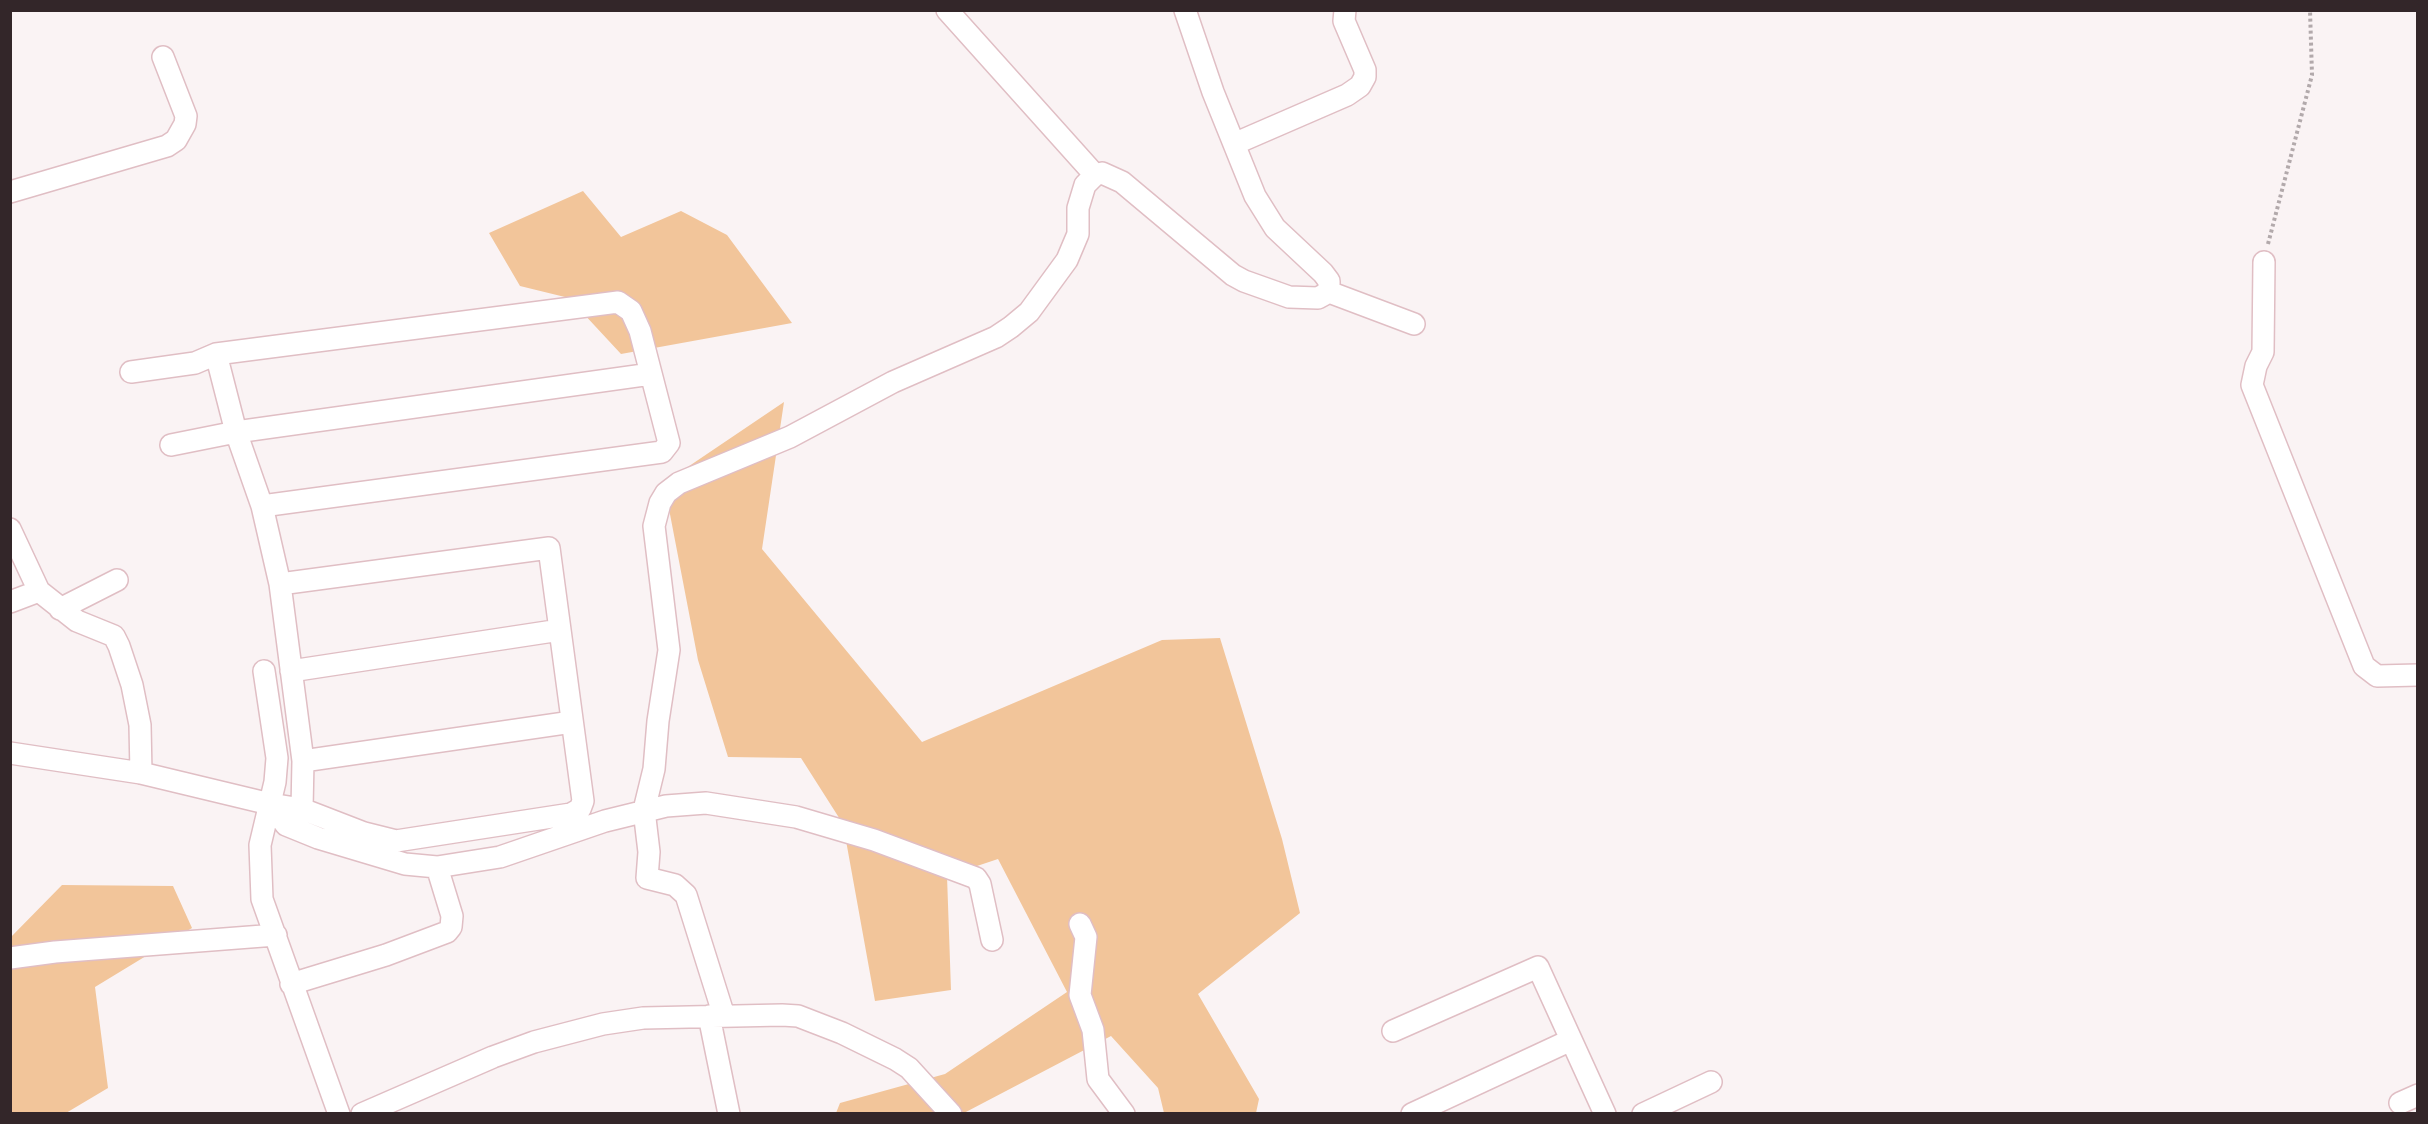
<!DOCTYPE html>
<html>
<head>
<meta charset="utf-8">
<style>
  body { margin:0 }
  #map { position:relative; width:2428px; height:1124px; overflow:hidden; background:#faf3f4; font-family:"Nunito Sans",sans-serif }
  canvas { display:block }
  .frame { position:absolute; inset:0; border:12px solid #332629; pointer-events:none }
</style>
</head>
<body>
<div id="map">
<canvas width="2428" height="1124"></canvas>
<div class="frame"></div>
</div>
<script>
const g = document.querySelector('canvas').getContext('2d');
g.lineJoin = 'round';
function fillPath(path, color) { g.fillStyle = color; g.fill(path, 'evenodd'); }
const shape = rows => new Path2D(rows.map(r => 'M' + r).join(''));
function trace(path, color, width, dash) { g.strokeStyle = color; g.lineWidth = width; g.lineCap = dash ? 'butt' : 'round'; g.setLineDash(dash || []); g.stroke(path); }
fillPath(shape([
  [583,191,621,237,681,211,727,235,792,323,621,354,569,298,520,286,489,233],
  [784,402,762,549,922,742,1162,640,1220,638,1282,839,1300,913,1198,994,1259,1099,1256,1113,1164,1113,1158,1088,1111,1036,964,1113,836,1113,840,1103,945,1074,1067,992,998,859,947,876,951,990,875,1001,843,824,801,758,728,757,698,660,664,483],
  [62,885,173,886,192,928,95,987,108,1088,66,1113,11,1113,10,938]
]), '#f2c59a');
const minor = shape([
  [947,10,1095,175],
  [1185,10,1213,92,1255,196,1275,228,1323,273,1329,281,1329,292,1414,324],
  [1234,144,1347,95,1360,86,1365,77,1365,70,1344,21,1345,10],
  [10,192,167,146,176,140,185,124,186,116,163,57],
  [2264,262,2263,352,2256,366,2252,385,2364,666,2377,676,2418,675],
  [216,354,236,432,262,506,280,584,303,761,302,809],
  [131,372,195,363,216,354,618,302,631,311,640,331,669,443,662,452,262,506],
  [171,445,236,432,651,374],
  [10,529,39,591,77,621,114,636,119,646,132,685,140,725,141,773],
  [10,602,39,591],
  [60,609,117,580],
  [264,671,277,758,275,782,260,845,262,899,339,1114],
  [291,671,560,630],
  [10,753,141,773,270,804,302,809,364,833,396,841,571,814,580,809,583,801,549,548,280,584],
  [303,761,572,722],
  [270,804,286,825,318,838,405,864,437,867,500,857,605,821,666,806,706,803,796,817,874,840,976,878,980,884,992,940],
  [1080,924,1086,937,1080,995,1093,1030,1098,1079,1124,1114],
  [10,958,55,952,276,935],
  [291,984,386,955,447,932,451,927,452,916,437,867],
  [709,1016,729,1114],
  [724,1016,686,895,675,885,647,878,649,852,644,810,654,769,658,721,669,650,654,526,660,503,666,493,679,483,790,437,893,382,996,337,1011,327,1029,312,1067,260,1078,234,1078,208,1085,185,1095,175,1102,173,1122,182,1233,275,1244,281,1289,297,1318,298,1329,292],
  [1393,1031,1538,967,1605,1114],
  [2400,1103,2418,1095],
  [362,1114,493,1057,534,1042,603,1024,643,1018,782,1015,798,1016,842,1033,895,1059,909,1068,951,1114],
  [1412,1114,1571,1040],
  [1643,1114,1711,1082]
]);
trace(minor, '#e0bec4', 24);
trace(shape([
  [2268,244,2312,75,2310,10]
]), '#b2a9ab', 4, [3, 3]);
trace(minor, '#fff', 21);
</script>
</body>
</html>
